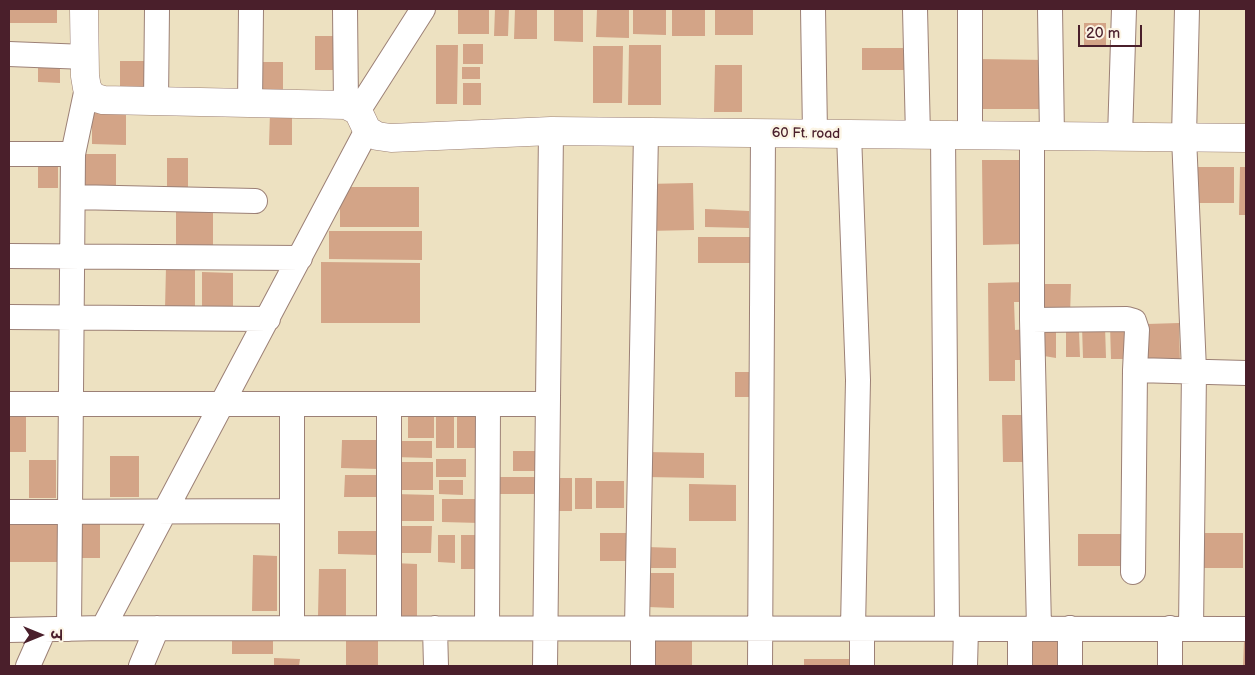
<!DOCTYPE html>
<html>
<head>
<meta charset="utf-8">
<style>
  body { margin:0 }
  #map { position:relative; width:1255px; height:675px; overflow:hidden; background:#ede1c1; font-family:"Balsamiq Sans","Playpen Sans Deva",sans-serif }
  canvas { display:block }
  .frame { position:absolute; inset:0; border:10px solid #4a1f2b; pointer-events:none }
  .north { position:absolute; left:15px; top:610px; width:50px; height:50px; -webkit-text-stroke:4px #fcf5e5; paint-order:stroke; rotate:90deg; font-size:14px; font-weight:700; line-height:20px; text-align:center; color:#4a1f2b }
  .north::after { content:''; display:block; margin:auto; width:18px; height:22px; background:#4a1f2b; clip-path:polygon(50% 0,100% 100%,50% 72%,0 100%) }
  .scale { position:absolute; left:1078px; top:25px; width:64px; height:22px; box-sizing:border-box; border:2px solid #4a1f2b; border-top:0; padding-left:6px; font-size:15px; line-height:18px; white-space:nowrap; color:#4a1f2b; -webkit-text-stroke:4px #fcf5e5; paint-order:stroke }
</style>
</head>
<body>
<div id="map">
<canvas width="1255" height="675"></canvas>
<div class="frame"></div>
<div class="north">उ</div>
<div class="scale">20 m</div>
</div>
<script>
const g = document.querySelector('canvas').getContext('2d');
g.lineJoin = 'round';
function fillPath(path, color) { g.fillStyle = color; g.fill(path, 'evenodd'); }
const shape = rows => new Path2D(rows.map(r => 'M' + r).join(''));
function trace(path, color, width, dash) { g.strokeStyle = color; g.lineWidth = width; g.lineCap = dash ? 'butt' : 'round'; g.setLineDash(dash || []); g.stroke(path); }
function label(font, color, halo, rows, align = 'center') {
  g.font = font + ' "Balsamiq Sans",sans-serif'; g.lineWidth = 5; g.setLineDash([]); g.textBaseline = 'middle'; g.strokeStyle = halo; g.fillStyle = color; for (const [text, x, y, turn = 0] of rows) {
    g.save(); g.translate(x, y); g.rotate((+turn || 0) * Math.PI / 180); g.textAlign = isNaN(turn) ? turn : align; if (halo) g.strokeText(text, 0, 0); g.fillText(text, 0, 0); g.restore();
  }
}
fillPath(shape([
  [9,9,57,9,57,23,9,23],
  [458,9,489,9,489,34,458,34],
  [495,9,509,9,508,36,494,36],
  [515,9,537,9,537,39,514,39],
  [554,9,583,9,583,42,554,41],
  [597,9,629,9,629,38,596,37],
  [633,9,666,9,666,35,633,34],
  [672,9,705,9,705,36,672,36],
  [715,9,753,9,753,35,715,35],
  [1084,23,1106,23,1106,45,1084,45],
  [315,36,344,36,344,70,315,70],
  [463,44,483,44,483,64,463,64],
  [436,45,458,45,457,104,436,104],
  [629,45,661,45,661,105,628,105],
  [593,46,623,46,622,103,593,103],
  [862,48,904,48,904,70,862,70],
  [977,59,1047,60,1047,109,977,109],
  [120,61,150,61,150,93,120,93],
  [258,62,283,62,283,93,257,92],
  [38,65,60,65,60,83,38,82],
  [715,65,742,65,742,112,714,112],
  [462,67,480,67,480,79,462,79],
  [463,83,481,83,481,105,463,105],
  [92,111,126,111,126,145,92,144],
  [270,113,292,113,292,145,269,145],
  [78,154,116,154,116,194,78,194],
  [167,158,188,158,188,192,167,192],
  [982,160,1024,160,1025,244,983,245],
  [38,164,58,164,58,188,38,188],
  [1188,167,1234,167,1234,203,1188,203],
  [1240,167,1246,167,1246,215,1239,215],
  [693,183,694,230,647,231,646,184],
  [340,187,419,187,419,227,340,227],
  [705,209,749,211,749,228,705,227],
  [176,210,213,211,213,254,176,254],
  [329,231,422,231,422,260,329,259],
  [698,237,753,237,753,263,698,263],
  [321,262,420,263,420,323,321,323],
  [166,267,195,267,195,309,165,309],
  [202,272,233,273,233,309,202,308],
  [1028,282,1028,302,1014,302,1015,330,1028,329,1029,360,1015,360,1015,381,989,381,988,283],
  [1035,284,1071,284,1070,315,1035,315],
  [1179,323,1180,365,1148,366,1147,324],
  [1110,325,1129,325,1129,359,1111,359],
  [1082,326,1105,326,1106,358,1083,358],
  [1036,329,1056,329,1056,358,1038,355],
  [1066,331,1079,331,1080,357,1066,357],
  [735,372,752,372,752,397,735,397],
  [408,407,434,407,434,438,408,438],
  [9,410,26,410,26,452,9,452],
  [436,411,454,411,454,448,436,448],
  [457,411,483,412,482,448,457,448],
  [1002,415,1026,415,1026,462,1003,462],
  [342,440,379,440,379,469,341,468],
  [393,441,432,441,432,458,393,457],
  [513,451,535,451,535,471,513,471],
  [646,452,704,453,704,478,646,477],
  [110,456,139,456,139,497,110,497],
  [436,459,466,459,466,477,436,477],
  [29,460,56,460,56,498,29,498],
  [395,462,433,462,433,490,395,490],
  [345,475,382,475,382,497,344,497],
  [493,477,536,477,536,494,493,494],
  [553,478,572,478,572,511,552,511],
  [575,478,592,478,592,509,575,509],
  [439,480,463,480,463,495,439,494],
  [596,481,624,481,624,508,596,508],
  [689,484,736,485,736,521,689,521],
  [394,494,434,495,434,521,394,521],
  [442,499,481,499,480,523,442,522],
  [76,514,100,514,100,558,76,558],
  [9,518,60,518,60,562,9,562],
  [394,526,432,526,431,553,394,553],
  [338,531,378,531,378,555,338,554],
  [600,533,627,533,626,561,600,561],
  [1199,533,1243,533,1243,568,1199,568],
  [1078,534,1122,534,1122,566,1078,566],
  [438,535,455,535,455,563,438,562],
  [461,535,482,535,482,569,461,569],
  [647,547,676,548,676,568,647,568],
  [253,555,277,556,277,611,252,611],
  [393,563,417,564,417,618,393,618],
  [319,569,346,569,346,616,318,616],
  [648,573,674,573,674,608,648,607],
  [232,630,273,631,273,654,232,654],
  [346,636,378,636,378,666,346,666],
  [648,636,692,637,692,666,648,666],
  [1029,638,1063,638,1062,666,1030,666],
  [1244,641,1246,641,1246,666,1243,666],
  [274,658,300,659,299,666,274,666],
  [804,659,850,659,850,666,804,666]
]), '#d3a487');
const minor = shape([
  [345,9,346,105],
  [813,9,815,133],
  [915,9,918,136],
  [970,9,970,135],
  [1050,9,1052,136],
  [1187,9,1184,137,1194,370,1191,629],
  [9,54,86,57],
  [156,101,157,9],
  [250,103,251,9],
  [358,111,423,9],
  [849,134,858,380,853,628],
  [943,135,947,628],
  [1032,136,1032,320,1039,628],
  [1120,137,1124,9],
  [9,154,73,154],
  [73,197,255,201],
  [9,256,300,258],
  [9,317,268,319],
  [1032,320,1127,319,1134,321,1137,330,1135,370,1133,572],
  [1135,370,1246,373],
  [9,404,547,404],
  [389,404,389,628],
  [9,512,292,511],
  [103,628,367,130],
  [292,628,292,404],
  [435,628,436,666],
  [487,628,488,404],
  [637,628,646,132],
  [643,628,643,666],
  [862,628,862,666],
  [69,629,73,154,87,88],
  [9,630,103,628,1246,629],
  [28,666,44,630],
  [141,666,157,628],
  [545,666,551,131],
  [760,666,763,133],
  [965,666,966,629],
  [1020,666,1020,630],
  [1070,666,1070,628],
  [1170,666,1170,628]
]);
const tertiary = shape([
  [84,9,85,76,87,88,93,97,103,100,346,105,358,111,367,130,377,136,391,138,551,131,1246,138]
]);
trace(minor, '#9c8076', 26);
trace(tertiary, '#9c8076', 29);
trace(minor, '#fff', 24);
trace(tertiary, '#fff', 28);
label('14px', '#4a1f2b', '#fcf5e5', [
  ["60 Ft. road",806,134,1]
]);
</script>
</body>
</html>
